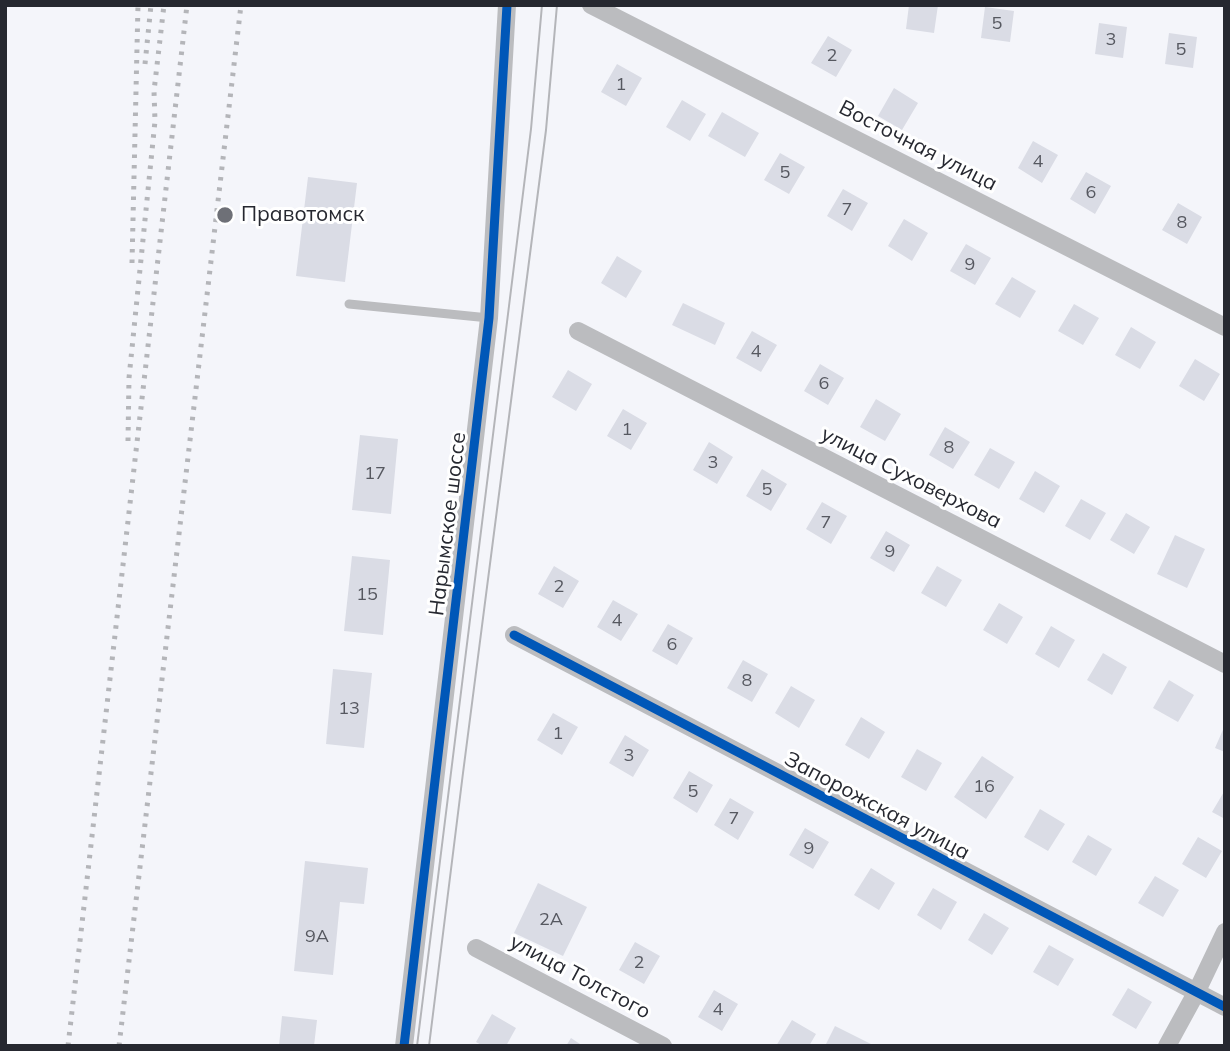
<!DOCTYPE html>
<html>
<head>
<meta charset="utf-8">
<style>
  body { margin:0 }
  #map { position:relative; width:1230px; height:1051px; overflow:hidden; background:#f4f5fa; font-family:Mulish,sans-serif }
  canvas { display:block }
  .frame { position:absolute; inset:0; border:7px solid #262830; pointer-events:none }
</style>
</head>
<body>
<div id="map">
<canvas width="1230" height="1051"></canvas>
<div class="frame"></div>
</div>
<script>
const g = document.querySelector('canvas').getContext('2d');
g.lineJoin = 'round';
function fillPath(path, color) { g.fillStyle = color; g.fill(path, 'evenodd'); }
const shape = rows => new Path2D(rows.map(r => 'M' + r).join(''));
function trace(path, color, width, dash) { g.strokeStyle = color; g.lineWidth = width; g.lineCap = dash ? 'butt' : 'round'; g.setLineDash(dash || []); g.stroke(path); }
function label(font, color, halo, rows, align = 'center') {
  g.font = font + ' Mulish,sans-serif'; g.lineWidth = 6; g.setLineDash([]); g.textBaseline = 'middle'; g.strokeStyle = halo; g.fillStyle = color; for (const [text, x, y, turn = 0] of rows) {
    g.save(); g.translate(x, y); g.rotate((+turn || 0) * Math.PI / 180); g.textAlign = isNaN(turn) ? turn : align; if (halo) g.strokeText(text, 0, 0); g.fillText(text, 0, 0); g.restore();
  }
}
fillPath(shape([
  [909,5,938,5,934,33,906,29],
  [985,7,1014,11,1010,42,981,38],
  [1099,23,1127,27,1123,58,1095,54],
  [1169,33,1197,37,1193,68,1165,64],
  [828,36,852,50,836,77,811,63],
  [617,64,642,78,626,106,601,92],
  [894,88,918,103,902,130,878,116],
  [682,100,706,114,690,141,666,127],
  [722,112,759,133,745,157,708,136],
  [1033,141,1058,155,1042,183,1018,168],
  [780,153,805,167,789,194,764,180],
  [1086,172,1111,186,1095,214,1070,199],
  [308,177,357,183,345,282,296,276],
  [843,189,868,203,852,231,827,216],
  [1178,203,1202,217,1187,244,1162,230],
  [904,219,928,233,912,261,888,246],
  [966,244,991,258,975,285,950,271],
  [617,256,642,271,626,298,601,283],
  [1012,277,1036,291,1020,318,995,304],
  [683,303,725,323,715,345,672,325],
  [1074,304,1099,318,1083,345,1058,331],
  [1131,327,1156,342,1140,369,1115,355],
  [752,331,777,345,761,372,736,358],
  [1195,359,1220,374,1204,401,1179,386],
  [820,364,844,378,828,405,804,391],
  [568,370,592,384,576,411,552,397],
  [876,399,901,414,885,441,860,427],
  [623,409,647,423,631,450,607,436],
  [945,427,970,442,953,469,929,455],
  [360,435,398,439,391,514,352,510],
  [709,442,733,457,717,484,693,470],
  [990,448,1015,462,999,489,974,475],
  [762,469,787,484,771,511,746,496],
  [1035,471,1060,486,1044,513,1019,499],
  [1081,499,1106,513,1090,540,1065,526],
  [822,502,847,516,831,544,806,529],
  [1126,513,1150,527,1134,554,1110,540],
  [886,531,910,545,894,572,870,558],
  [1175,535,1205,549,1187,588,1157,574],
  [352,556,390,560,383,635,344,631],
  [554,566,579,581,563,608,538,594],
  [937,566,962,580,946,607,921,593],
  [613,600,638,614,621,641,597,627],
  [999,603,1023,617,1007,644,983,630],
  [668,624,693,638,677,665,652,651],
  [1051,626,1075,640,1059,668,1035,654],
  [1103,653,1127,667,1112,695,1087,680],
  [743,660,768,674,752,702,727,688],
  [333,669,372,673,364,748,326,744],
  [1169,680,1194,695,1178,722,1153,708],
  [791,686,815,700,799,728,775,713],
  [553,713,578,727,562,755,537,740],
  [861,717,885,732,869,759,845,745],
  [1225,725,1225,752,1215,748],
  [625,735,649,750,633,777,609,763],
  [917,749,942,763,926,791,901,777],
  [982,756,1014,777,986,819,954,797],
  [689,771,713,785,697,813,673,798],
  [1225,790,1225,819,1212,812],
  [730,798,754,812,738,840,714,825],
  [1040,809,1065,824,1048,851,1024,837],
  [805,828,829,842,813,869,789,855],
  [1088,835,1112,849,1096,876,1072,862],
  [1198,837,1222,851,1206,878,1182,864],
  [305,861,368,868,364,904,340,902,333,975,294,971],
  [871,868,895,883,879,910,854,895],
  [1155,876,1179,890,1163,917,1138,903],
  [538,883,587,907,563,956,514,933],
  [933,888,957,902,941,930,917,915],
  [984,913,1009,928,992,955,968,940],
  [635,942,660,956,644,984,619,970],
  [1049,945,1074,959,1058,986,1033,972],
  [1128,988,1152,1002,1136,1029,1112,1015],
  [714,990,738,1004,722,1031,698,1017],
  [492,1014,516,1028,506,1046,483,1046,476,1042],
  [282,1016,317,1020,314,1046,279,1046],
  [792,1020,816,1034,809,1046,776,1046],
  [835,1026,871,1044,870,1046,825,1046],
  [571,1038,583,1046,566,1046]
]), '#dadce5');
trace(shape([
  [349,304,489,318]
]), '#bbbcbf', 9);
trace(shape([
  [591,5,1225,327],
  [578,331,1225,664],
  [514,635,1225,1007],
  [476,948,663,1046],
  [404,1046,489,318,507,5],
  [1167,1046,1196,993,1225,932]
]), '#bbbcbf', 18);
trace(shape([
  [417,1046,531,129,542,5],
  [429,1046,463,773,546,130,557,5]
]), '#b4b5b9', 2);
trace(shape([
  [145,64,151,5],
  [132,263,138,5],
  [128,441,129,378,155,121,154,91,164,5],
  [68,1046,187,5],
  [119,1046,241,5]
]), '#b4b5b9', 5, [3.5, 7]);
trace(shape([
  [514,635,1225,1007],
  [404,1046,489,318,507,5]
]), '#0057b8', 9);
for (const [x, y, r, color] of [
  [225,215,9,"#6e7077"]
]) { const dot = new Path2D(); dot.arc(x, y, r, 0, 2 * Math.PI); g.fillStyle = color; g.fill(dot); trace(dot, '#fff', 2.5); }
label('18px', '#565860', null, [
  ["5",997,24],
  ["3",1111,40],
  ["5",1181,50],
  ["2",832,56],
  ["1",621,85],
  ["4",1038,162],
  ["5",785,173],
  ["6",1091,193],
  ["7",847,210],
  ["8",1182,223],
  ["9",970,265],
  ["4",756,352],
  ["6",824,384],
  ["1",627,430],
  ["8",949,448],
  ["3",713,463],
  ["17",375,474],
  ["5",767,490],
  ["7",826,523],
  ["9",890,552],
  ["2",559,587],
  ["15",367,595],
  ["4",617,621],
  ["6",672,645],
  ["8",747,681],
  ["13",349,709],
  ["1",558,734],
  ["3",629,756],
  ["16",984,787],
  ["5",693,792],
  ["7",734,819],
  ["9",809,849],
  ["2А",551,920],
  ["9А",317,937],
  ["2",639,963],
  ["4",718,1010]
]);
label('21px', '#262830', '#fff', [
  ["Восточная улица",918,146,27],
  ["улица Суховерхова",911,478,27],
  ["Нарымское шоссе",448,524,-83],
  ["Запорожская улица",877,806,28],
  ["улица Толстого",580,977,28]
]);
label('21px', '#262830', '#fff', [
  ["Правотомск",241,215]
], 'left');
</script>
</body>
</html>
